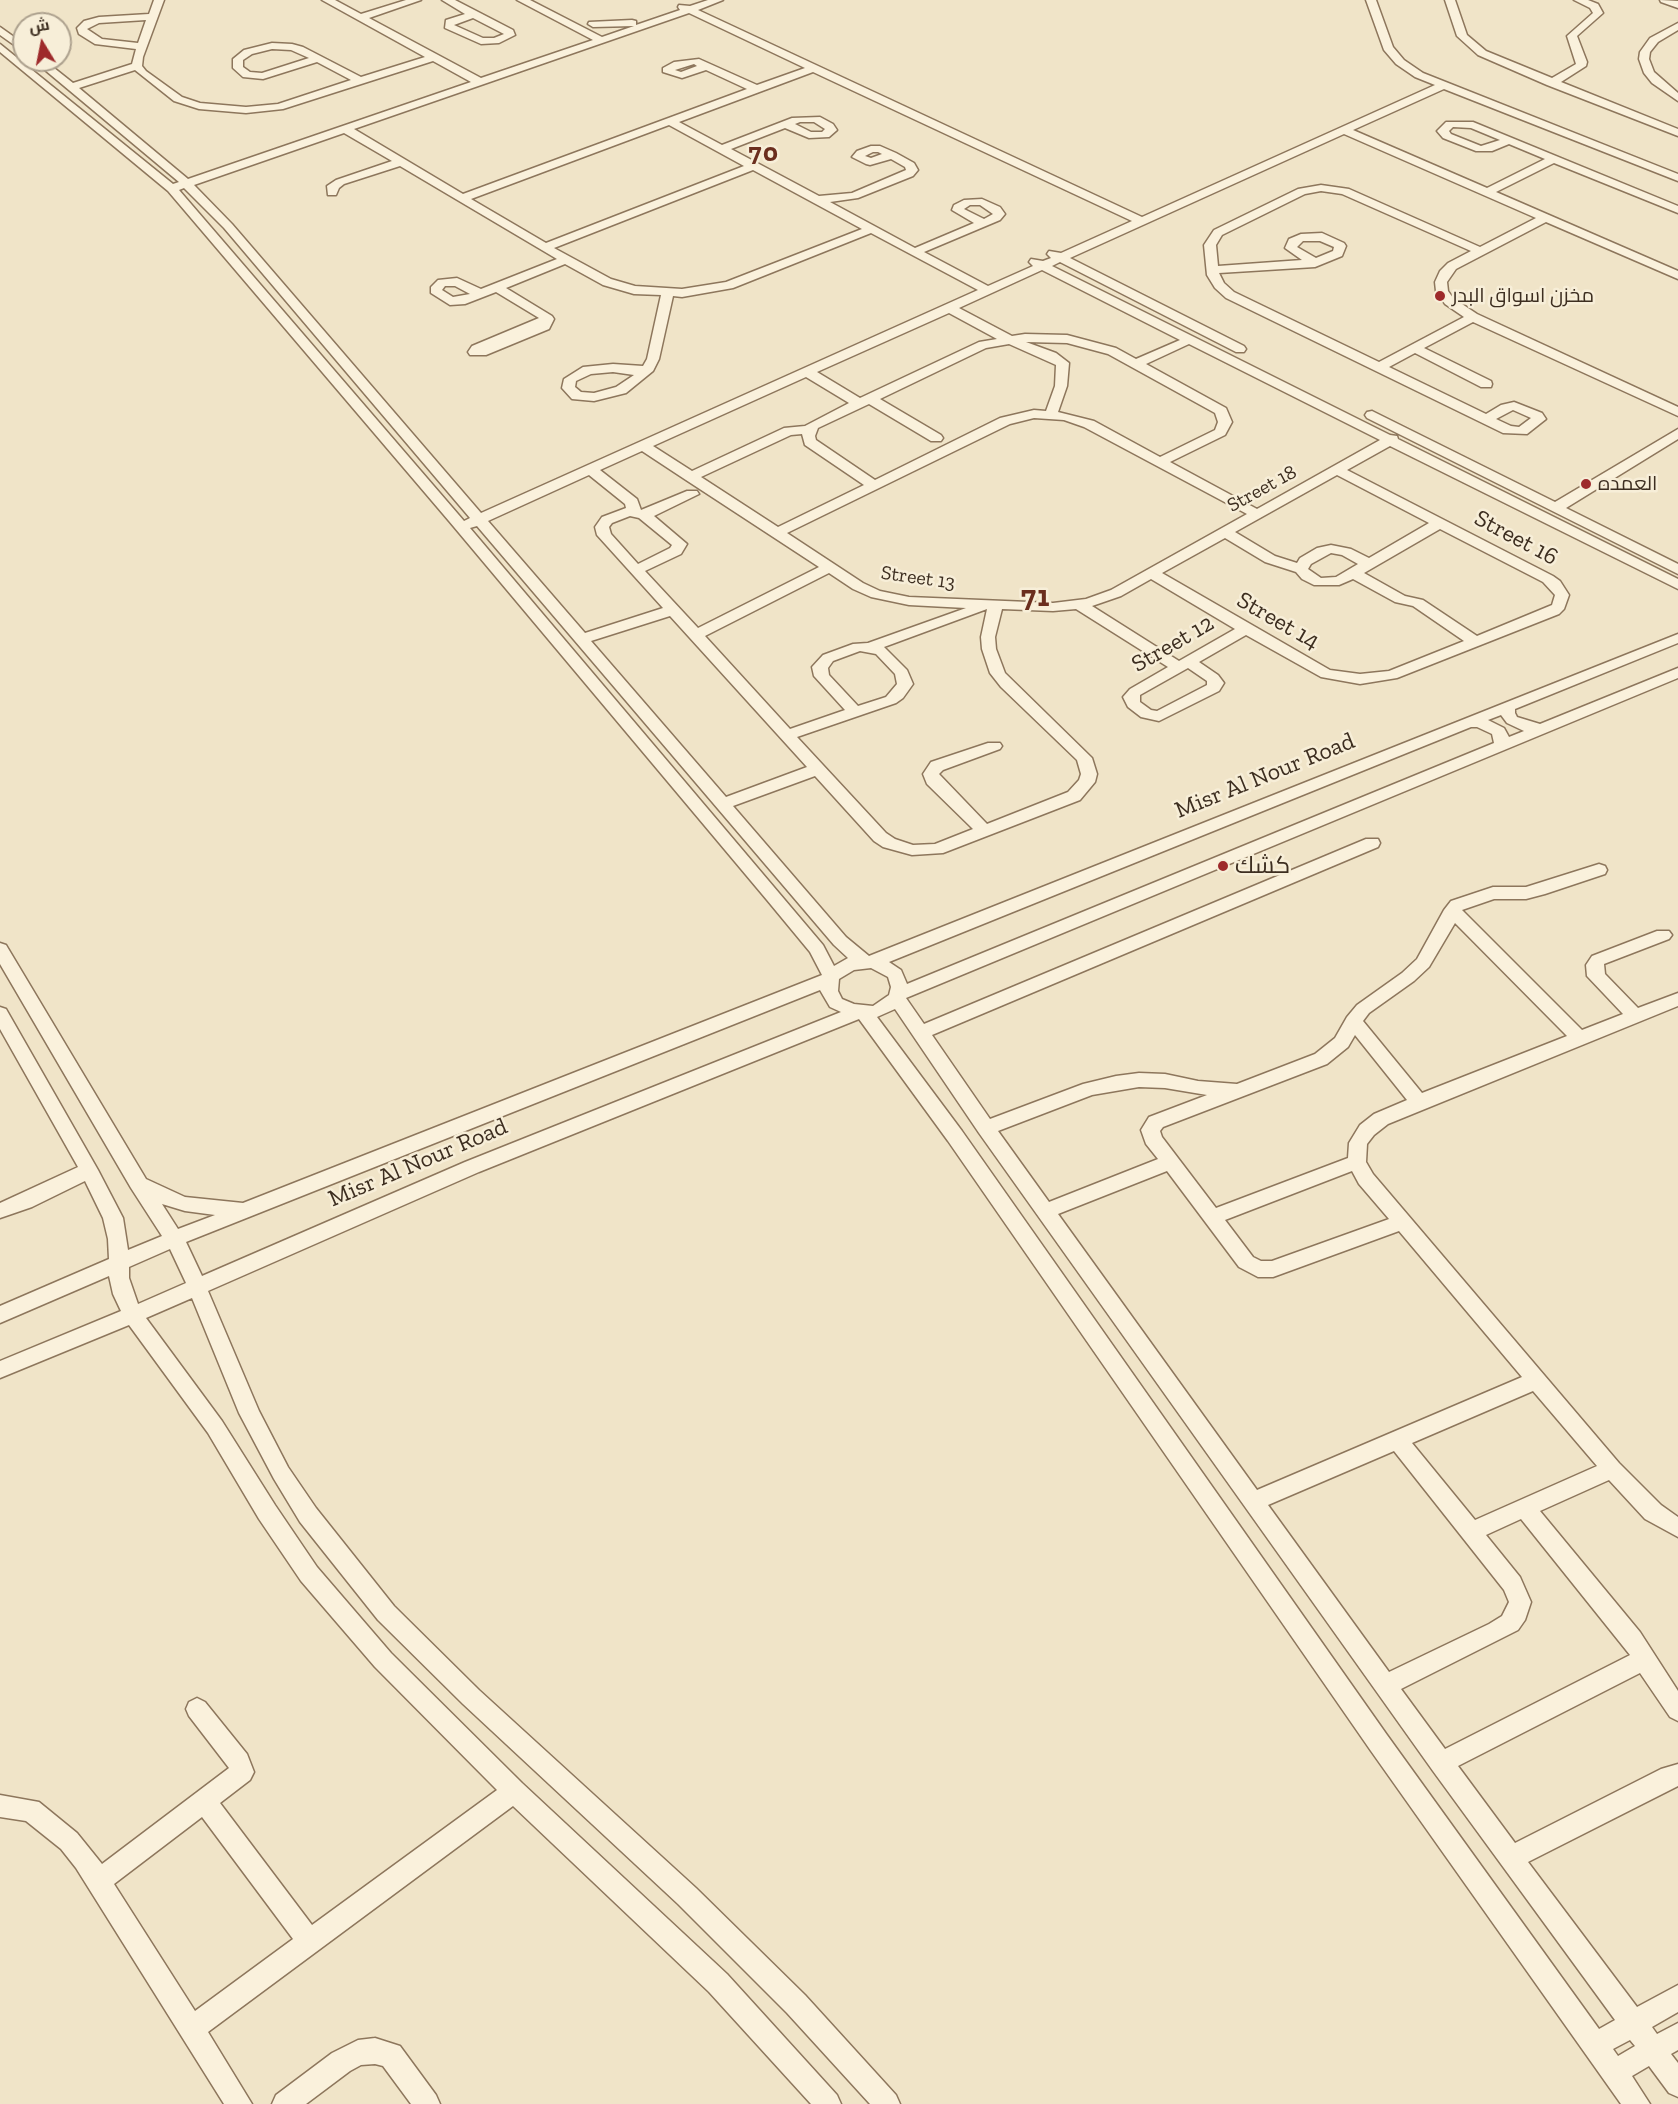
<!DOCTYPE html>
<html>
<head>
<meta charset="utf-8">
<style>
  body { margin:0 }
  #map { position:relative; width:1678px; height:2104px; overflow:hidden; background:#f0e4c8; font-family:"Zilla Slab",Cairo,serif }
  canvas { display:block }
  .north { position:absolute; left:12px; top:12px; width:60px; height:60px; box-sizing:border-box; background:#f7eed8; border:2px solid #ada18e; border-radius:50%; rotate:350deg; font-size:16px; font-weight:700; line-height:24px; text-align:center; color:#3d2e20 }
  .north::after { content:''; display:block; margin:auto; width:21px; height:27px; background:#9e2a2b; clip-path:polygon(50% 0,100% 100%,50% 72%,0 100%) }
</style>
</head>
<body>
<div id="map">
<canvas width="1678" height="2104"></canvas>
<div class="north">ش</div>
</div>
<script>
const g = document.querySelector('canvas').getContext('2d');
g.lineJoin = 'round';
const shape = rows => new Path2D(rows.map(r => 'M' + r).join(''));
function trace(path, color, width, dash) { g.strokeStyle = color; g.lineWidth = width; g.lineCap = dash ? 'butt' : 'round'; g.setLineDash(dash || []); g.stroke(path); }
function fillPath(path, color) { g.fillStyle = color; g.fill(path, 'evenodd'); }
function label(font, color, halo, rows, align = 'center') {
  g.font = font + ' "Zilla Slab",Cairo,serif'; g.lineWidth = 5; g.setLineDash([]); g.textBaseline = 'middle'; g.strokeStyle = halo; g.fillStyle = color; for (const [text, x, y, turn = 0] of rows) {
    g.save(); g.translate(x, y); g.rotate((+turn || 0) * Math.PI / 180); g.textAlign = isNaN(turn) ? turn : align; if (halo) g.strokeText(text, 0, 0); g.fillText(text, 0, 0); g.restore();
  }
}
const minor = shape([
  [154,0,164,0,143,57,142,66,146,71,182,97,200,103,246,107,278,104,351,80,317,62,263,79,243,77,233,68,233,59,244,50,272,43,292,44,303,47,361,77,425,57,322,0,335,0,361,14,406,0,421,0,369,18,481,78,593,40,517,0,530,0,602,37,634,26,593,27,588,24,589,22,632,20,636,21,636,25,680,10,678,7,679,5,690,6,708,0,723,0,698,10,1142,217,1435,85,1415,77,1396,64,1384,50,1366,0,1376,0,1393,47,1404,60,1423,73,1678,174,1678,181,1444,89,1353,130,1487,188,1545,159,1509,144,1492,151,1476,151,1443,138,1437,131,1446,122,1473,122,1678,206,1678,213,1554,163,1496,192,1678,271,1678,279,1546,222,1456,269,1447,282,1448,291,1453,298,1477,314,1678,407,1678,416,1473,322,1424,348,1491,381,1492,384,1491,387,1481,387,1415,353,1389,367,1486,414,1501,405,1514,402,1542,413,1546,419,1527,434,1503,433,1226,298,1215,288,1207,275,1204,245,1214,230,1298,189,1321,185,1349,189,1480,247,1536,218,1344,134,1070,258,1244,346,1246,349,1244,352,1236,352,1060,262,1052,266,1390,435,1397,436,1398,439,1678,579,1678,589,1390,446,1347,470,1553,576,1560,581,1569,595,1564,609,1559,614,1397,678,1360,684,1321,677,1246,635,1199,662,1218,675,1224,683,1219,691,1159,721,1141,717,1128,707,1123,697,1130,689,1168,667,1076,609,1053,611,1002,609,995,637,996,649,1005,673,1092,758,1097,774,1095,782,1080,800,943,853,912,855,883,847,874,841,815,776,733,806,846,937,869,956,1678,634,1678,643,1515,709,1515,713,1517,717,1540,724,1678,668,1678,678,906,998,924,1024,1366,839,1378,839,1380,843,1378,847,932,1035,990,1119,1083,1084,1116,1076,1139,1073,1165,1074,1198,1081,1237,1084,1315,1054,1335,1038,1347,1017,1357,1005,1402,973,1417,959,1444,910,1451,901,1493,887,1526,887,1599,864,1605,866,1607,870,1605,874,1545,894,1526,899,1494,899,1462,910,1582,1030,1623,1014,1587,976,1586,965,1592,956,1657,931,1669,931,1672,935,1669,939,1604,964,1605,974,1638,1008,1678,993,1678,1006,1388,1124,1374,1135,1367,1144,1366,1162,1373,1174,1619,1463,1661,1505,1678,1517,1678,1537,1645,1519,1609,1480,1540,1511,1640,1632,1678,1691,1678,1721,1670,1717,1640,1673,1458,1766,1515,1843,1661,1769,1678,1764,1678,1786,1528,1862,1637,2007,1678,1985,1678,2012,1652,2027,1657,2034,1678,2023,1678,2050,1671,2054,1678,2063,1678,2097,1669,2093,1649,2066,1632,2076,1650,2104,1621,2104,1371,1751,948,1141,859,1019,479,1172,208,1291,259,1411,288,1467,316,1508,394,1606,479,1690,696,1888,805,1995,896,2095,900,2104,870,2104,787,2013,678,1904,463,1704,378,1620,300,1522,274,1479,239,1413,192,1298,146,1318,222,1421,275,1505,317,1567,391,1653,522,1783,727,1974,837,2095,841,2104,811,2104,709,1992,513,1806,208,2032,252,2104,224,2104,76,1868,61,1849,26,1821,0,1817,0,1795,39,1802,77,1833,102,1864,229,1768,189,1716,186,1709,189,1702,197,1698,205,1702,247,1754,254,1772,250,1780,220,1803,312,1925,497,1790,375,1667,301,1581,259,1519,208,1433,129,1325,0,1378,0,1361,121,1311,113,1294,109,1276,0,1323,0,1306,109,1259,108,1239,103,1218,85,1181,32,1207,0,1218,0,1203,78,1167,0,1029,0,1007,6,1009,98,1170,123,1218,128,1250,162,1236,131,1188,0,964,0,943,6,945,146,1179,185,1197,243,1203,822,975,810,952,767,900,449,521,168,191,0,52,0,44,173,184,179,182,33,60,44,60,73,83,132,64,136,49,95,44,79,34,77,28,84,21,99,17,149,14,154,0],
  [689,13,805,68,757,85,699,59,674,62,663,68,663,72,682,78,706,70,747,89,463,194,354,129,689,13],
  [146,20,138,43,102,39,87,29,99,23,146,20],
  [272,49,291,50,309,58,262,73,250,72,243,67,243,60,252,54,272,49],
  [433,61,471,82,188,179,79,88,135,70,174,101,199,109,246,113,283,109,433,61],
  [694,64,697,66,681,72,675,70,694,64],
  [813,72,1132,221,1061,253,1049,251,1047,254,1051,258,1043,261,1031,259,1029,262,1033,266,988,286,924,252,1000,220,1005,214,1000,207,982,199,964,200,954,205,952,210,974,223,915,248,830,202,858,198,913,176,918,170,914,163,896,153,880,146,871,146,857,151,852,157,866,164,870,165,891,159,905,167,906,170,852,193,819,196,731,149,785,128,809,138,829,137,837,130,833,124,820,117,792,118,722,145,679,122,813,72],
  [800,122,814,122,825,129,822,132,811,132,795,124,800,122],
  [669,125,744,166,546,243,471,199,669,125],
  [1453,127,1471,128,1500,140,1481,146,1451,134,1449,131,1453,127],
  [344,133,392,161,336,180,327,186,328,195,336,195,339,188,344,184,400,166,557,259,481,289,457,278,438,280,431,287,431,293,450,305,465,304,496,292,539,318,472,346,468,352,470,355,486,355,549,329,554,319,552,316,506,288,565,264,603,285,634,294,661,295,647,359,643,366,613,364,583,367,564,379,562,388,572,399,594,401,626,393,653,371,659,359,673,296,682,297,733,288,871,233,978,290,481,513,232,224,194,185,344,133],
  [873,152,878,152,882,154,871,158,865,156,873,152],
  [753,170,862,229,726,282,682,289,635,286,611,279,554,248,753,170],
  [184,188,224,228,470,518,464,521,179,190,184,188],
  [1321,191,1342,194,1471,251,1448,263,1440,271,1435,282,1436,291,1445,304,1464,317,1379,362,1234,292,1224,283,1219,273,1315,267,1342,256,1346,246,1344,243,1322,233,1301,234,1289,239,1285,248,1302,260,1218,266,1216,245,1222,235,1305,194,1321,191],
  [970,205,980,205,993,214,984,219,964,209,970,205],
  [1303,241,1320,241,1334,247,1333,251,1316,258,1297,247,1303,241],
  [1042,270,1180,340,1136,359,1116,348,1067,335,1025,334,1012,336,959,308,1042,270],
  [445,286,455,286,470,294,453,297,442,290,445,286],
  [949,313,997,339,979,342,860,398,817,372,949,313],
  [1026,342,1067,343,1108,354,1215,413,1218,422,1215,430,1160,457,1094,421,1058,412,1067,386,1069,363,1056,353,1026,342],
  [1009,344,1056,365,1055,386,1046,411,1034,410,1000,418,875,480,816,440,815,436,818,428,869,404,931,441,941,441,943,438,941,435,880,399,986,348,1009,344],
  [1189,344,1380,440,1257,509,1170,462,1225,435,1232,422,1226,408,1146,364,1189,344],
  [613,372,634,375,616,387,594,393,581,392,575,387,576,381,591,374,613,372],
  [806,377,849,403,805,426,784,428,692,471,653,446,806,377],
  [1513,410,1531,418,1519,427,1511,426,1496,419,1513,410],
  [1034,418,1064,420,1084,427,1247,514,1111,590,1086,599,1053,603,909,597,880,591,863,583,787,533,1010,424,1034,418],
  [802,434,805,445,864,485,778,527,701,477,791,435,802,434],
  [642,451,686,480,819,567,698,628,645,571,681,554,687,544,654,516,699,494,697,491,687,491,641,510,637,499,600,470,642,451],
  [589,475,625,504,626,508,602,517,595,527,597,535,663,608,585,633,488,521,589,475],
  [1337,475,1429,523,1369,558,1351,549,1331,545,1317,548,1300,558,1297,563,1275,556,1235,532,1337,475],
  [630,516,639,518,672,545,670,548,638,564,611,534,609,527,612,523,630,516],
  [477,526,834,945,848,958,834,966,823,945,470,528,477,526],
  [1440,529,1543,582,1555,595,1552,605,1477,636,1423,600,1405,596,1364,573,1440,529],
  [1225,538,1265,562,1296,572,1302,579,1314,585,1339,585,1353,579,1395,602,1413,606,1464,641,1389,671,1360,674,1330,670,1162,573,1225,538],
  [1331,553,1342,555,1358,564,1336,577,1321,578,1308,569,1311,564,1331,553],
  [829,573,853,589,871,597,909,605,966,608,868,643,853,644,823,655,812,667,814,676,845,710,790,729,705,636,829,573],
  [1151,579,1235,629,1179,661,1092,606,1121,596,1151,579],
  [987,609,981,637,982,649,990,673,1001,687,1077,760,1081,774,1079,780,1068,792,987,824,939,774,943,770,1000,749,1002,746,1000,743,988,743,931,762,923,774,927,784,973,829,935,844,913,845,895,839,886,833,797,737,896,703,903,698,913,684,907,670,884,647,987,609],
  [670,616,807,767,726,797,591,641,670,616],
  [860,651,876,654,895,674,897,684,886,697,858,706,829,675,828,668,833,661,860,651],
  [1188,668,1207,681,1207,685,1157,711,1151,710,1140,702,1140,695,1188,668],
  [1501,715,1507,723,1524,731,1509,737,1504,728,1488,720,1501,715],
  [1471,727,1477,727,1492,734,1494,743,907,984,901,970,889,962,1471,727],
  [1455,923,1567,1036,1422,1093,1363,1021,1369,1013,1414,981,1429,967,1455,923],
  [871,968,888,977,891,987,889,995,873,1006,854,1004,842,999,838,991,839,979,854,970,871,968],
  [820,990,830,1007,841,1012,465,1162,202,1276,186,1242,820,990],
  [895,1009,979,1133,1433,1771,1615,2020,1599,2029,1387,1735,962,1131,877,1017,895,1009],
  [1355,1035,1407,1100,1374,1114,1360,1125,1349,1143,1348,1158,1216,1208,1162,1137,1160,1131,1163,1127,1327,1064,1348,1047,1355,1035],
  [1139,1087,1165,1088,1207,1095,1149,1117,1141,1130,1146,1144,1158,1159,1049,1202,998,1131,1092,1095,1139,1087],
  [1167,1171,1239,1267,1258,1277,1273,1277,1399,1231,1522,1377,1257,1490,1058,1214,1167,1171],
  [1352,1171,1359,1184,1389,1219,1272,1261,1261,1261,1253,1257,1225,1220,1352,1171],
  [162,1204,185,1211,215,1215,178,1229,162,1204],
  [170,1249,186,1283,138,1304,129,1278,129,1267,170,1249],
  [1533,1391,1597,1466,1475,1520,1412,1443,1533,1391],
  [1394,1451,1504,1590,1509,1602,1502,1616,1489,1624,1389,1672,1268,1505,1394,1451],
  [1521,1519,1630,1655,1445,1749,1401,1689,1518,1630,1525,1620,1531,1602,1520,1577,1486,1535,1521,1519],
  [202,1817,293,1939,195,2011,114,1884,202,1817],
  [1630,2040,1635,2046,1618,2056,1613,2049,1630,2040],
  [442,0,455,0,513,30,515,35,499,43,481,44,445,28,446,20,465,14,442,0],
  [473,18,504,34,494,38,483,38,454,25,473,18],
  [1445,0,1455,0,1467,35,1486,51,1552,78,1576,64,1567,36,1593,13,1590,8,1574,0,1588,0,1598,4,1603,13,1577,36,1587,62,1586,66,1561,82,1678,129,1678,136,1547,85,1478,55,1457,36,1445,0],
  [1660,0,1678,1,1678,8,1661,2,1660,0],
  [1678,23,1678,30,1658,42,1650,52,1649,59,1654,72,1678,93,1678,101,1652,83,1644,73,1639,59,1640,52,1650,38,1678,23],
  [0,27,24,44,24,52,0,35,0,27],
  [1372,411,1555,502,1678,429,1678,439,1566,508,1678,564,1678,574,1367,418,1365,415,1367,412,1372,411],
  [375,2038,400,2046,436,2095,440,2104,411,2104,383,2066,375,2064,361,2065,350,2071,306,2104,272,2104,276,2095,332,2053,358,2040,375,2038]
]);
trace(minor, '#8d765c', 3);
fillPath(minor, '#faf1dc');
for (const [x, y, r, color] of [
  [1440,296,6,"#9e2a2b"],
  [1586,484,6,"#9e2a2b"],
  [1223,866,6,"#9e2a2b"]
]) { const dot = new Path2D(); dot.arc(x, y, r, 0, 2 * Math.PI); g.fillStyle = color; g.fill(dot); trace(dot, '#f7eed8', 2); }
label('20px', '#3d2e20', '#f7eed8', [
  ["مخزن اسواق البدر",1452,296],
  ["العمده",1598,484]
], 'left');
label('20px', '#3d2e20', '#f7eed8', [
  ["Street 18",1262,489,-29],
  ["Street 13",918,578,8]
]);
label('24px', '#3d2e20', '#f7eed8', [
  ["Street 16",1516,538,28],
  ["Street 14",1278,621,30],
  ["Street 12",1173,644,-30],
  ["Misr Al Nour Road",1265,776,-22],
  ["Misr Al Nour Road",418,1163,-23]
]);
label('24px', '#3d2e20', '#f7eed8', [
  ["كشك",1235,866]
], 'left');
g.letterSpacing = '1.5px';
label('bold 26px', '#6b2e1e', '#f7eed8', [
  ["70",764,154]
]);
g.letterSpacing = '0px';
g.letterSpacing = '1.5px';
label('bold 30px', '#6b2e1e', '#f7eed8', [
  ["71",1036,597]
]);
g.letterSpacing = '0px';
</script>
</body>
</html>
